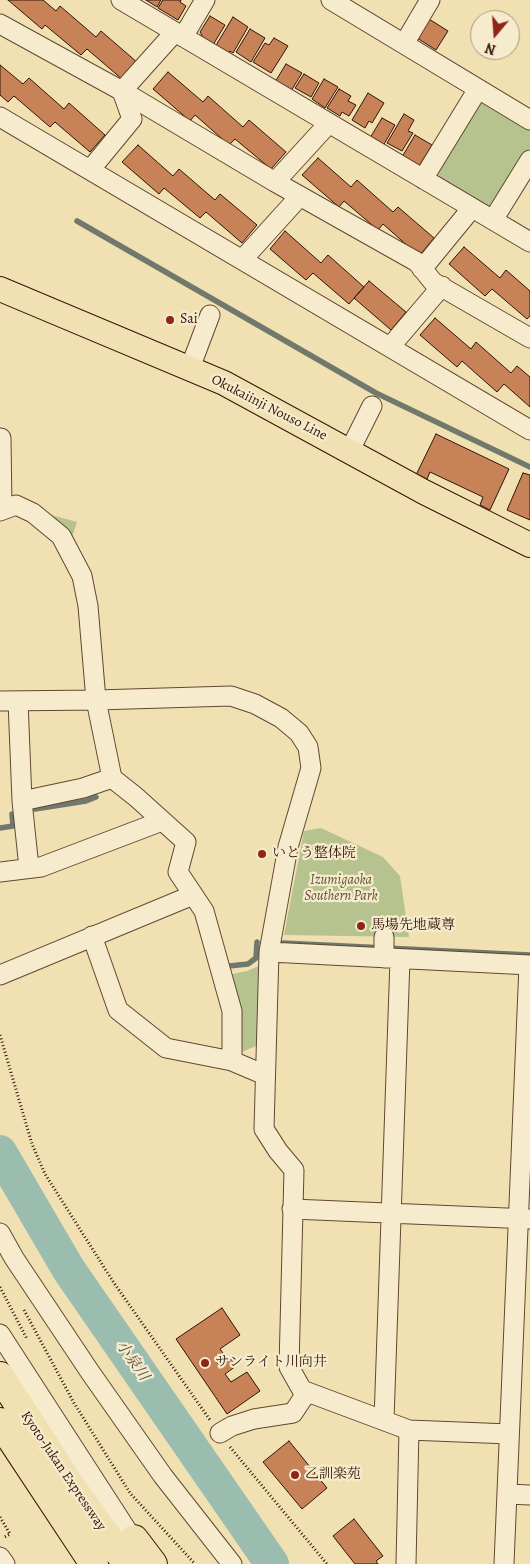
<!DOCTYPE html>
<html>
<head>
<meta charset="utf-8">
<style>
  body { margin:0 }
  #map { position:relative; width:530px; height:1564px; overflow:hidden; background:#f1e1b2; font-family:Alegreya,serif }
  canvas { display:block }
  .north { position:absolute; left:470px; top:10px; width:50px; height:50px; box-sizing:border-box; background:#f6eccd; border:1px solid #a7967e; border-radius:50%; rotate:198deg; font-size:14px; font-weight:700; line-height:20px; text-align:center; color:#311408 }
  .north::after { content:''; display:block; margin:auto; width:18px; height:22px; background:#8f2418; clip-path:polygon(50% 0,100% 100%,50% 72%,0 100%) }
</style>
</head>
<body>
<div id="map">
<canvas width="530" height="1564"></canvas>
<div class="north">N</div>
</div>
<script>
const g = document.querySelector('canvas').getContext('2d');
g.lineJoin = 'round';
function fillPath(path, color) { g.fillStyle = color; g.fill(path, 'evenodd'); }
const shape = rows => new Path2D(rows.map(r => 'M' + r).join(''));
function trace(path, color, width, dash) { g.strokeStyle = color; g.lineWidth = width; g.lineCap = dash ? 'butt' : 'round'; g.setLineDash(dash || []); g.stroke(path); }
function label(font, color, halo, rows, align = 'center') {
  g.font = font + ' Alegreya,"Noto Serif JP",serif'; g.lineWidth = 4.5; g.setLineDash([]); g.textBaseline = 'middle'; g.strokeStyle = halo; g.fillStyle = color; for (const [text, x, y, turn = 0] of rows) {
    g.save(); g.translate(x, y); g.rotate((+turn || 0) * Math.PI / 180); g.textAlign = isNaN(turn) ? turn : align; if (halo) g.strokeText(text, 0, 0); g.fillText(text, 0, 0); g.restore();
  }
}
fillPath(shape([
  [479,100,530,125,530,148,495,205,487,207,439,177,438,170],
  [44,513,77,522,70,544],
  [321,828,383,857,400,876,409,937,284,935,304,831],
  [261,965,258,1045,242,1052,240,1046,228,975,247,971]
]), '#b7c38e');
trace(shape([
  [77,221,376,393,530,467],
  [35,809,86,801,96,797],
  [0,828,13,826,12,814],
  [283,943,530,955],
  [229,966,248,964,256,958,257,942]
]), '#71796d', 5.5);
trace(shape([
  [0,1152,69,1270,272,1564]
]), '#9bbdb0', 34);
const building = shape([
  [8,0,43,0,56,11,60,6,96,37,101,31,138,63,123,80,87,49,81,55,45,25,42,29,8,0],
  [146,0,161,0,157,7,146,0],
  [163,0,181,0,180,2,186,6,178,20,158,8,163,0],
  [210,16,225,25,213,45,204,39,200,32,210,16],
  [233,17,248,27,233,53,230,51,228,54,215,47,233,17],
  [429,19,448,31,436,50,417,38,429,19],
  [250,29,265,38,251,62,236,52,250,29],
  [274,38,288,46,271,73,253,62,265,43,269,45,274,38],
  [286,64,302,73,291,91,275,82,286,64],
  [0,65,23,84,29,78,64,109,69,103,105,135,90,152,55,122,50,127,14,96,8,102,0,95,0,65],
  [168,72,203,102,208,96,243,127,249,120,286,152,271,169,235,139,229,145,195,115,190,121,153,89,168,72],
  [304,74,319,83,311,97,295,88,304,74],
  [324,79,338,87,325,108,312,99,324,79],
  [339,89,351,96,348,101,356,105,349,116,342,112,340,116,327,108,339,89],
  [368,93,384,103,372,123,369,121,365,128,352,120,368,93],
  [404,114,414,120,408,131,413,133,402,151,387,143,404,114],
  [382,118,395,125,383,146,370,138,382,118],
  [415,135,432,145,419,166,402,157,415,135],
  [138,145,173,176,179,169,215,200,220,194,257,225,242,243,206,212,200,218,164,188,159,194,122,162,138,145],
  [318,158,351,187,357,180,393,212,398,207,434,238,419,256,383,224,378,230,344,201,339,207,302,175,318,158],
  [285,231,321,263,328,255,364,287,349,304,313,273,306,280,270,249,285,231],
  [464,247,500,278,506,270,530,291,530,316,527,319,492,289,485,296,449,264,464,247],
  [369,281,406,312,391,330,354,298,369,281],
  [435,318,471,349,476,342,511,373,517,366,530,377,530,407,504,384,497,392,462,361,457,367,420,335,435,318],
  [436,434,509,469,490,510,480,505,483,497,430,472,427,479,416,475,436,434],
  [523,473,530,475,530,520,507,510,523,473],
  [222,1308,240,1335,220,1349,223,1353,215,1359,220,1367,231,1359,236,1366,225,1374,231,1382,247,1372,260,1391,227,1414,176,1339,222,1308],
  [289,1441,327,1488,302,1509,263,1462,289,1441],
  [354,1519,383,1556,376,1561,378,1564,355,1564,333,1536,354,1519]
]);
fillPath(building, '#c78258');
trace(building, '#311408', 1);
const minor = shape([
  [121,0,530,242],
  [331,0,530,120],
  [0,24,122,91,275,182,417,262,433,282,530,338],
  [183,37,205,0],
  [404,44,430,0],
  [0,117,530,430],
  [90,170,132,119,122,91,175,32],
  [423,179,478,89],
  [275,182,329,123],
  [493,220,530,160],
  [242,260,300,196],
  [422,269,472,208],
  [390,347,442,286],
  [190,368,210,315],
  [1,438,2,509],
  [350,450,372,406],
  [0,511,16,505,33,513,61,536,82,576,88,606,96,700,0,701],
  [18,701,22,801,83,788,112,778],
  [22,801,29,868],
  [0,872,41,867,162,821],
  [92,936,118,1010,166,1048,232,1061,265,1075],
  [384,937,384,958],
  [269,952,530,965],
  [0,975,193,895],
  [232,1061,232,1011,204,911,178,872,186,842,136,797,112,778,96,700,231,696,255,704,281,718,299,733,308,747,311,768,288,847,269,952,264,1129,278,1151,294,1170,289,1367,302,1390,409,1430,509,1434],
  [292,1209,530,1219],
  [0,1233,14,1258,90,1372,163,1476,232,1564],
  [0,1334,139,1549],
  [384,1420,400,959],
  [220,1433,232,1426,254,1419,293,1413,307,1392],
  [507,1494,530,1495],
  [0,1557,5,1564],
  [406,1564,409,1430],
  [504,1564,529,965]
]);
const major = shape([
  [0,289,224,383,424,492,530,545]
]);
const highway = shape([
  [0,1376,69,1483,127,1564],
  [0,1422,94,1564],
  [134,1539,153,1564]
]);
trace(minor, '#614732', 21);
trace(major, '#311408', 26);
trace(highway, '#311408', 30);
trace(shape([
  [0,1035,32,1144,45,1174,114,1283,210,1420],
  [0,1287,27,1339],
  [24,1310,74,1403,130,1493,195,1564],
  [230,1447,327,1564],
  [0,1517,10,1534,3,1538]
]), '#311408', 3, [1, 2.5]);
trace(minor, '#f6eccd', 19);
trace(major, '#f1e1b2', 24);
trace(highway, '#f1e1b2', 28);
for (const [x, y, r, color] of [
  [170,320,5,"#8f2418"],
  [262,854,5,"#8f2418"],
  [361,926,5,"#8f2418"],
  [205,1363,5,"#8f2418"],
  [295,1475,5,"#8f2418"]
]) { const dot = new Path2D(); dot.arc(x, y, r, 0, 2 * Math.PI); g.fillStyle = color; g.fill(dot); trace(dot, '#f6eccd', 2); }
label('14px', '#311408', '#f6eccd', [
  ["Sai",180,320],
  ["いとう整体院",272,854],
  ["馬場先地蔵尊",371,926],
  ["サンライト川向井",215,1363],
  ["乙訓楽苑",305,1475]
], 'left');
label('14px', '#311408', '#f6eccd', [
  ["Okukaiinji Nouso Line",269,408,27],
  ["Kyoto-Jukan Expressway",63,1471,56]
]);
label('italic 14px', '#605137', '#f6eccd', [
  ["Izumigaoka",341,881],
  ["Southern Park",341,897]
]);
label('italic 15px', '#564f43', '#f6eccd', [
  ["小泉川",132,1361,55]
]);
</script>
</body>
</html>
